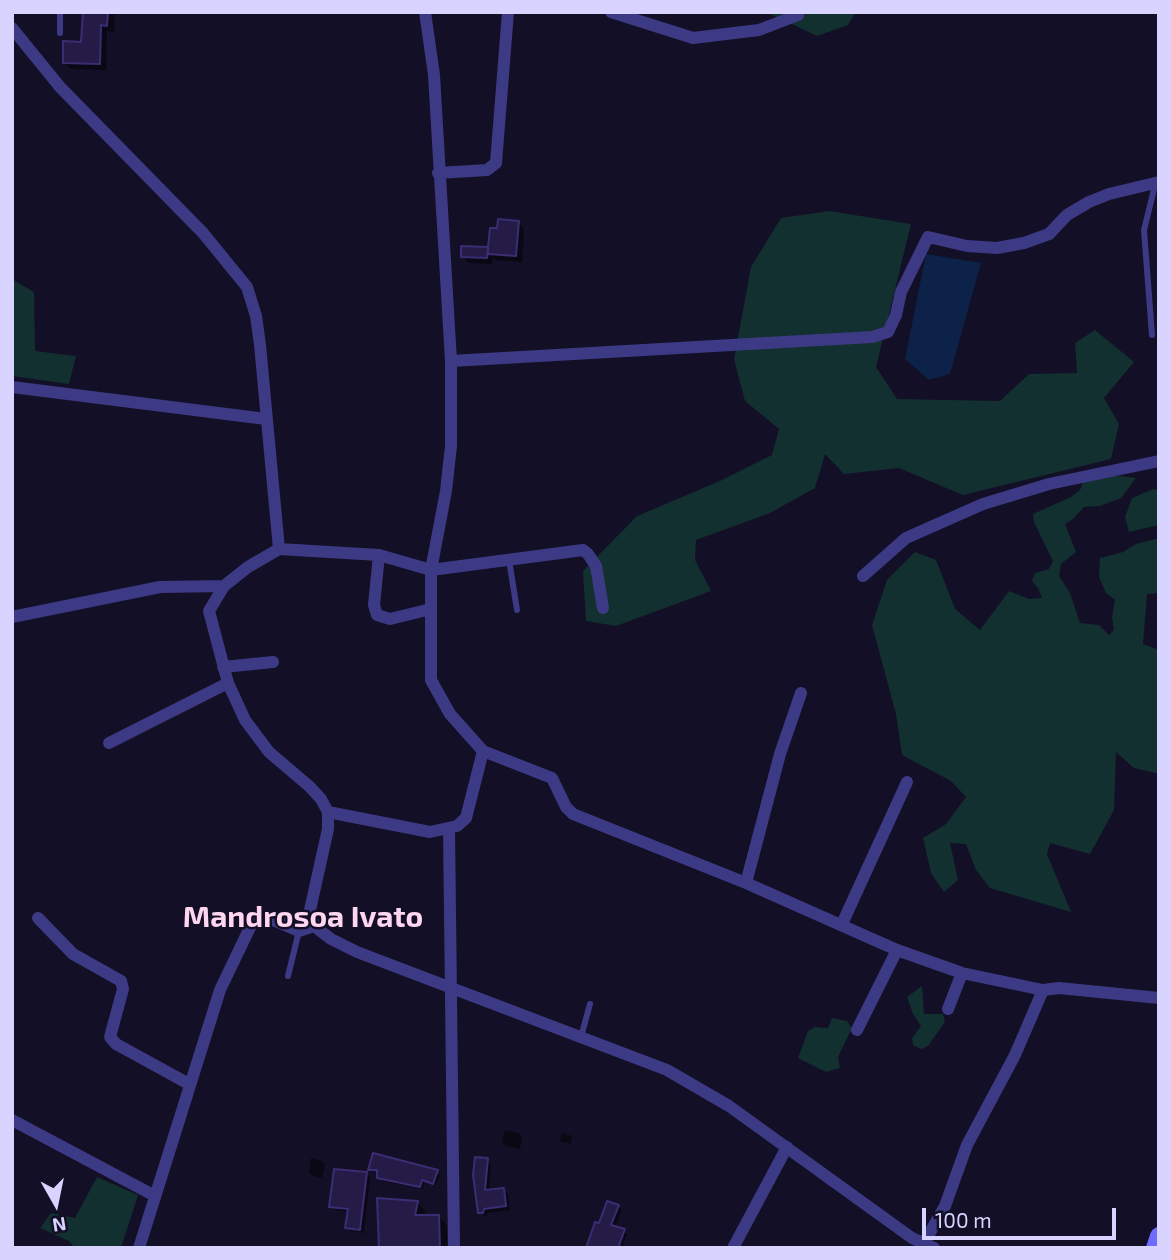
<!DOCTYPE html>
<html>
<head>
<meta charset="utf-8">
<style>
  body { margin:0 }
  #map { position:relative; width:1171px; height:1260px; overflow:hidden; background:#130f26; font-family:"Exo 2",sans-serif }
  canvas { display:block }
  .frame { position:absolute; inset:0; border:14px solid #d9d4ff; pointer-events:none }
  .north { position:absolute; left:21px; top:1169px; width:70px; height:70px; -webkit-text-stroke:5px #130f26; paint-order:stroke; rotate:171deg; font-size:19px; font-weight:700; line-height:28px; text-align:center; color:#d9d4ff }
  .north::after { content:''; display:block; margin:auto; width:24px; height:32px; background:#d9d4ff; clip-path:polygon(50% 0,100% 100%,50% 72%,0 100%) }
  .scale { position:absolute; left:922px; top:1208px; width:194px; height:32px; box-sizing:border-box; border:4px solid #d9d4ff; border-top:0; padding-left:9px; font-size:21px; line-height:24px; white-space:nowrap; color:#d9d4ff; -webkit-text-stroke:5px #130f26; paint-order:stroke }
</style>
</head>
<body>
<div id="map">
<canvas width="1171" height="1260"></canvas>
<div class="frame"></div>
<div class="north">N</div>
<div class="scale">100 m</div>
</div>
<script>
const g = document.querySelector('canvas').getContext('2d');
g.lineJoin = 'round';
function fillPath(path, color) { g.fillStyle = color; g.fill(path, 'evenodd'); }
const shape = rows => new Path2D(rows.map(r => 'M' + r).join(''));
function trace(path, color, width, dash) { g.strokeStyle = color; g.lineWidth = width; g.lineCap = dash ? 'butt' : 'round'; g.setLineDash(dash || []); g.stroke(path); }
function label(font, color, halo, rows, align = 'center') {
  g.font = font + ' "Exo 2",sans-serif'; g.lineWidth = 5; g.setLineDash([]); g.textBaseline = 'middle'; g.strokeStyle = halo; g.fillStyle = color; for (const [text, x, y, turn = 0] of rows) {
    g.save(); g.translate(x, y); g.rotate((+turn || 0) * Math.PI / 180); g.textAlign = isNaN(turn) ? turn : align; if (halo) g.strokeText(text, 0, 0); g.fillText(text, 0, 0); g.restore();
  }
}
fillPath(shape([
  [766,12,856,12,848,25,817,36],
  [829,211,911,224,876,367,897,399,1000,401,1029,374,1077,373,1075,343,1095,330,1134,362,1104,398,1119,424,1111,459,963,495,899,468,844,474,825,454,815,488,770,513,696,540,695,560,711,591,616,626,586,621,583,571,637,516,720,481,772,455,779,429,745,401,734,359,751,267,781,218],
  [12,279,34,292,35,351,76,356,69,384,12,376],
  [1113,475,1136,478,1121,498,1100,506,1084,507,1073,519,1065,524,1076,552,1061,564,1059,576,1070,593,1080,623,1099,625,1109,635,1114,630,1112,617,1115,600,1106,593,1099,577,1100,558,1123,552,1136,544,1159,538,1159,593,1147,594,1143,644,1159,650,1159,774,1134,768,1116,752,1114,810,1090,854,1050,843,1047,854,1071,912,990,888,976,870,966,844,950,843,958,880,944,892,931,873,923,838,946,824,966,797,951,781,902,755,896,714,872,625,887,580,915,552,936,560,955,609,980,630,1009,591,1029,599,1042,598,1038,588,1032,581,1035,573,1049,569,1053,561,1034,522,1033,514,1071,497,1080,490,1084,480],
  [1153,489,1159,490,1159,525,1129,532,1125,517,1132,498],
  [922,986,924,1014,943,1014,945,1022,928,1046,921,1049,913,1045,912,1038,921,1026,913,1014,907,997],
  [832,1018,847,1021,852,1028,838,1057,840,1068,826,1072,798,1058,808,1031,815,1027,828,1028],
  [97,1177,138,1195,121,1248,75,1248,69,1241,40,1228,51,1213,75,1218]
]), '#12302f');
fillPath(shape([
  [926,254,981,263,950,374,929,380,905,359]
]), '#0c2248');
fillPath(shape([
  [86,12,115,12,114,32,107,31,106,70,71,69,64,63,83,43],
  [518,222,524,229,522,262,496,260,493,257,492,264,469,263,462,256,463,248,490,249],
  [505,1130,518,1133,522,1137,520,1149,506,1146,502,1142],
  [562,1133,572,1136,571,1144,560,1141],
  [311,1158,320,1160,325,1164,322,1178,313,1176,309,1172],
  [487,1160,491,1164,489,1191,504,1190,508,1194,510,1210,487,1213,487,1216,484,1216,480,1212],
  [370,1169,437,1172,440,1175,436,1185,424,1181,423,1189,382,1181,379,1177,378,1172],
  [366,1174,370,1177,364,1233,351,1231,347,1227,349,1212,335,1210,331,1207],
  [417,1202,425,1211,424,1217,438,1216,447,1225,447,1248,381,1248],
  [618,1207,622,1210,615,1228,627,1234,623,1246,606,1241,600,1225]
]), '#0007');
const building = shape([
  [83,12,108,12,107,26,101,25,100,64,63,63,63,41,81,42,83,12],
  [498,219,519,221,516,256,488,254,488,248,487,258,461,257,461,246,488,247,490,228,497,228,498,219],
  [373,1153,438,1170,433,1184,422,1180,420,1187,377,1178,377,1170,368,1170,373,1153],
  [475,1157,488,1158,485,1190,504,1188,506,1206,484,1209,483,1213,478,1213,473,1175,475,1157],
  [334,1169,367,1172,360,1230,345,1228,348,1209,329,1207,334,1169],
  [377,1198,418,1201,415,1215,439,1215,440,1248,379,1248,377,1198],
  [607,1201,619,1205,611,1225,625,1229,618,1248,586,1248,595,1222,599,1223,607,1201]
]);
fillPath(building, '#241b47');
trace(building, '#3b2d73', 2);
trace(shape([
  [60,33,60,12],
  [1152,335,1144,230,1155,185],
  [509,560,517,610],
  [288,976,299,931],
  [581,1037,590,1004]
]), '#3d3a85', 6);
trace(shape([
  [425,12,434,75,451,361],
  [611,12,693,38,759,30,798,15],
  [12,28,60,87,203,233,247,287,256,316,260,345,279,549,248,567,224,586,209,611,228,683,245,720,269,752,310,787,321,799,328,812,328,829,310,910,314,926,331,939,357,952,667,1070,729,1106,912,1238,934,1248],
  [438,173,487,170,496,163,508,12],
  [12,387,266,419],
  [279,549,379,555,431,570,431,680,450,714,483,751,552,778,566,807,573,814,746,883,897,950,962,973,1043,990,1059,988,1159,998],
  [379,555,374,605,377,615,390,619,431,609],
  [863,576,906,538,983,504,1049,484,1159,461],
  [603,608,596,566,588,554,583,550,431,570,446,491,451,446,451,361,872,337,888,332,896,315,901,292,928,237,967,246,997,248,1024,243,1049,234,1067,215,1089,202,1109,194,1159,182],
  [12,617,160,587,224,586],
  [223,667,273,662],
  [109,743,228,683],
  [328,812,430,832,457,826,466,818,483,751],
  [449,829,454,1248],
  [746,883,780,754,801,693],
  [38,918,73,954,121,981,123,989,110,1037,116,1044,189,1084],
  [842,924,907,782],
  [948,1009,962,973],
  [857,1030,897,950],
  [12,1120,155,1196],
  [924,1243,945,1206,967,1145,1015,1055,1043,990],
  [139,1248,220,990,254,919,261,915,299,931,314,926],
  [733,1248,787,1147]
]), '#3d3a85', 12);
trace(shape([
  [1155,1248,1159,1236]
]), '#6f6bff', 18);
label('bold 30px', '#ffd6f0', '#130f26', [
  ["Mandrosoa Ivato",303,917]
]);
</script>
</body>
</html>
